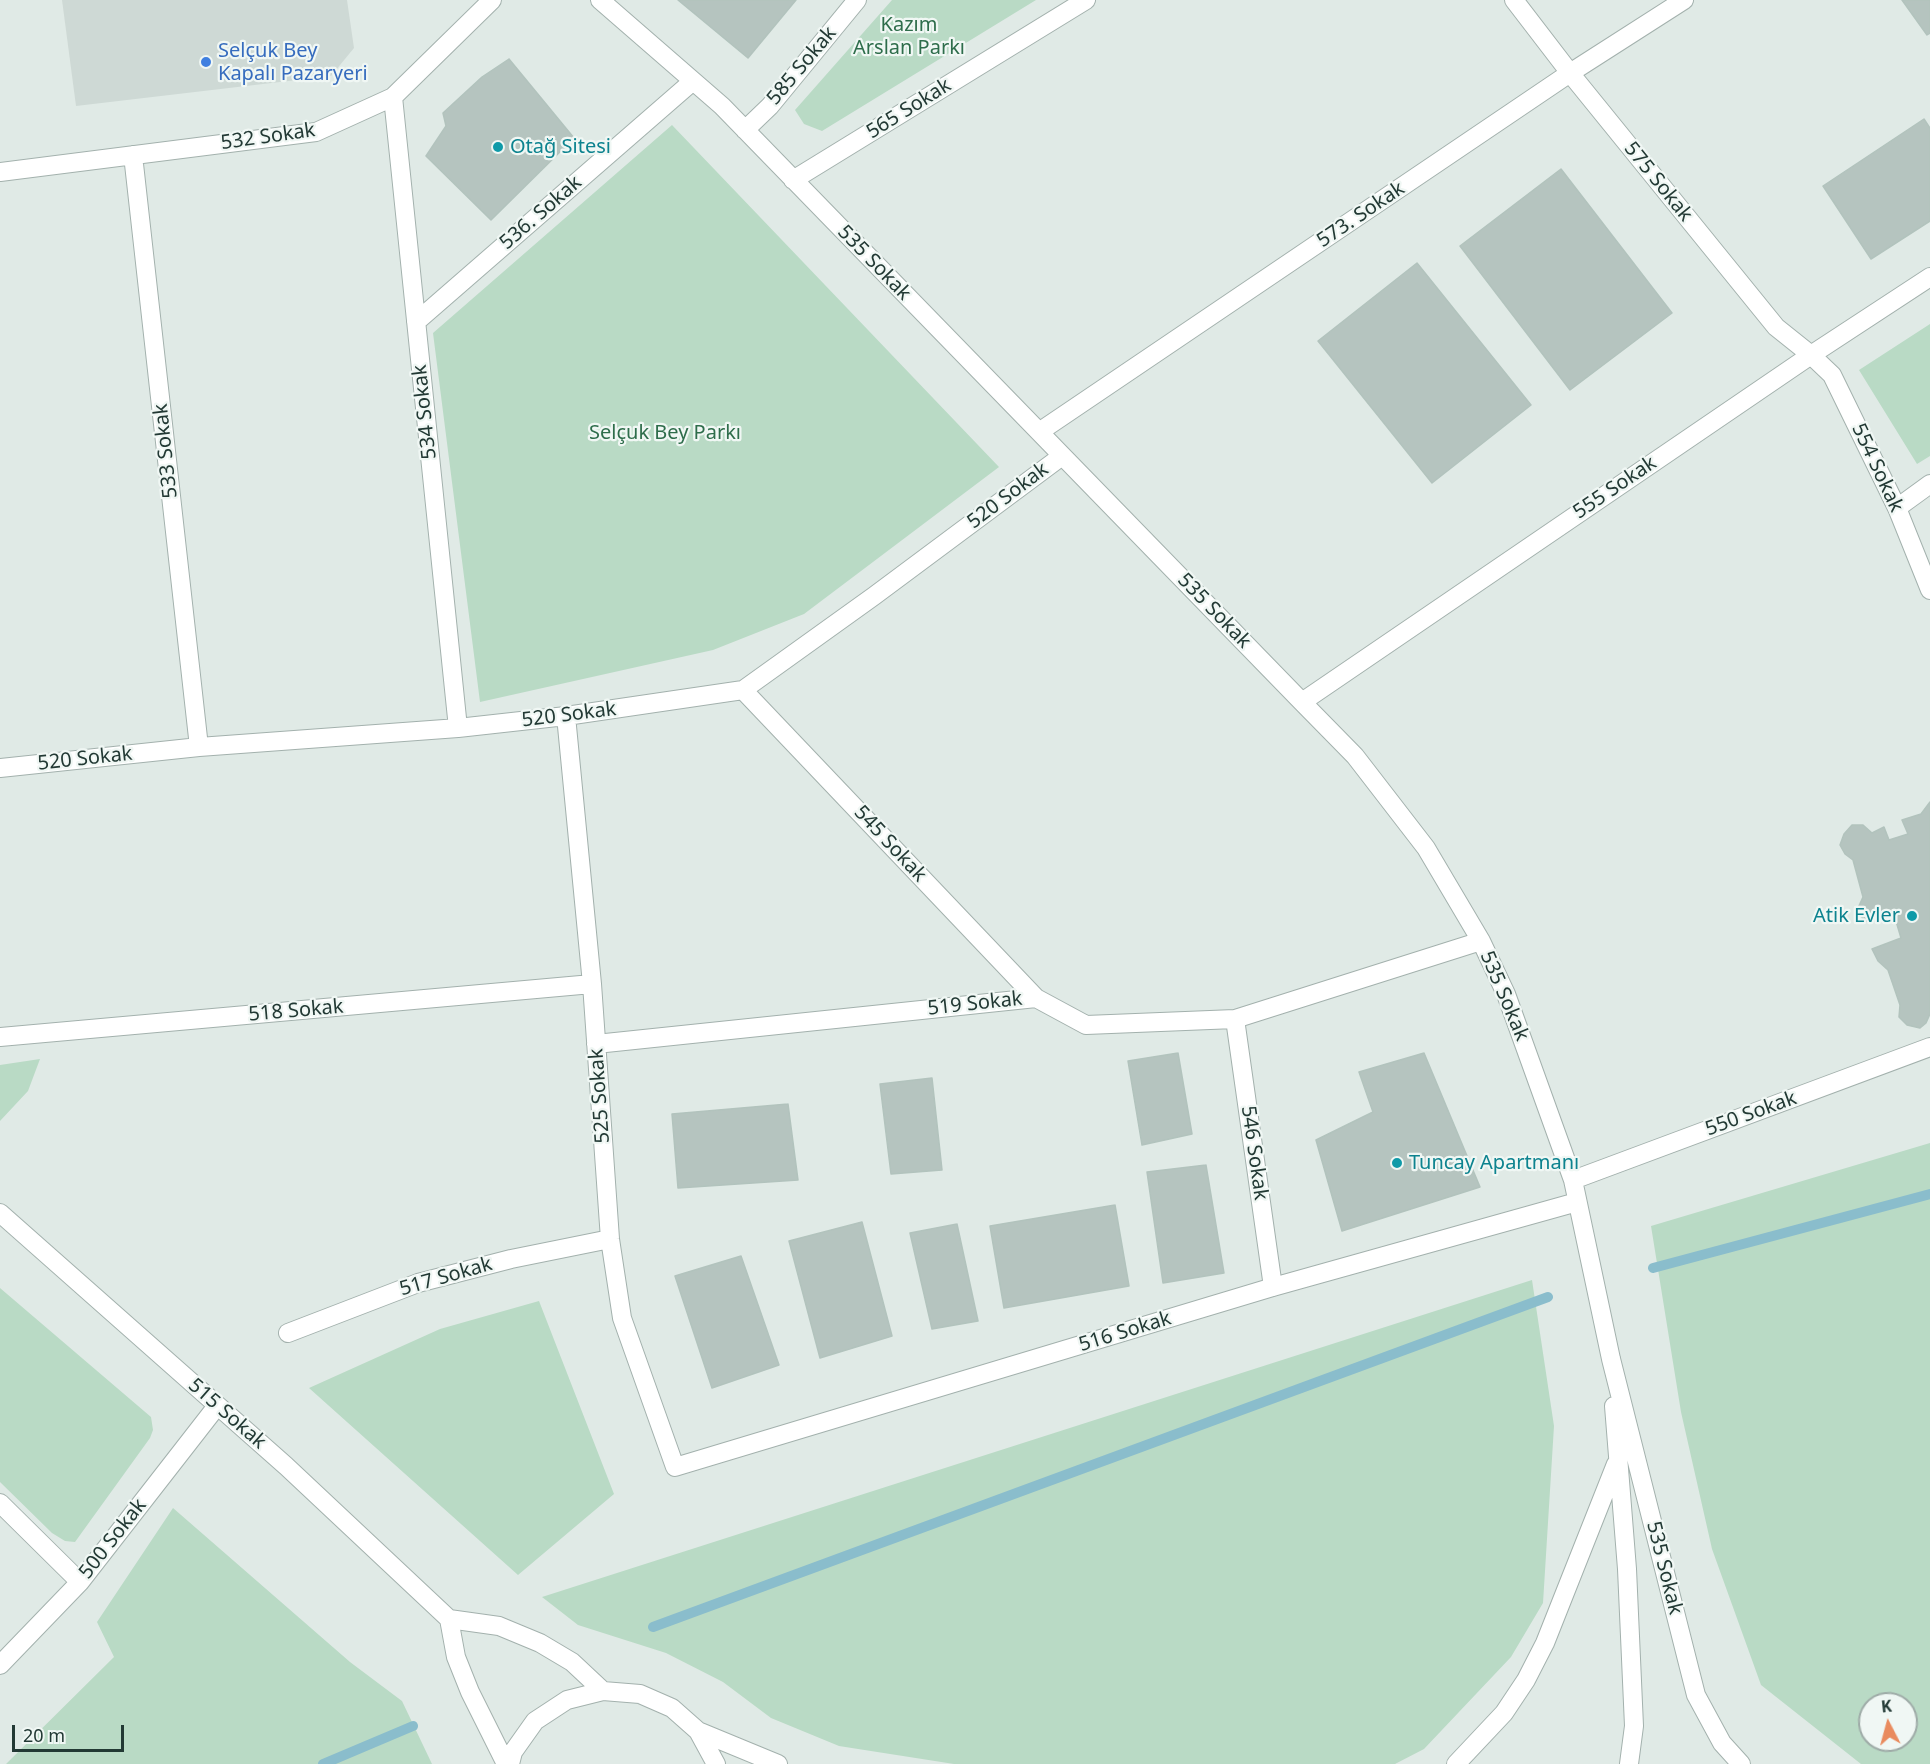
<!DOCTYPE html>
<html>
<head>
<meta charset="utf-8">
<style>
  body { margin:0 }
  #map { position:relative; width:1930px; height:1764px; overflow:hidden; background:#e0eae6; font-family:"Noto Sans",sans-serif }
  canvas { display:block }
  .north { position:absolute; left:1858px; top:1692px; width:60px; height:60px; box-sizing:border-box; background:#f0f7f4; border:2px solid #9eaba7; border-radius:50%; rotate:354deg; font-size:16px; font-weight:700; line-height:24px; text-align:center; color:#223934 }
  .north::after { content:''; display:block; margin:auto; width:21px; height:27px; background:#e98b5e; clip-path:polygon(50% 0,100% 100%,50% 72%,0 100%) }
  .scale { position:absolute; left:12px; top:1725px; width:112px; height:27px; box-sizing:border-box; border:3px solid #223934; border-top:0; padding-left:8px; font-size:18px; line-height:21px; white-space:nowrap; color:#223934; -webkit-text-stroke:4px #f0f7f4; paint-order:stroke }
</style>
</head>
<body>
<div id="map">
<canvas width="1930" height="1764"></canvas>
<div class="north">K</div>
<div class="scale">20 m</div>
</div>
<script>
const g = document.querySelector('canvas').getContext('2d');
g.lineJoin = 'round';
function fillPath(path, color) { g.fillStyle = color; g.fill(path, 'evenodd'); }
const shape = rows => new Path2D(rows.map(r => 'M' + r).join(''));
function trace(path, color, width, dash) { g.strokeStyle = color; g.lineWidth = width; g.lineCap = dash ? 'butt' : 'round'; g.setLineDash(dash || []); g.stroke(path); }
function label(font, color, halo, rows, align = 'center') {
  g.font = font + ' "Noto Sans",sans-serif'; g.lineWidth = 4.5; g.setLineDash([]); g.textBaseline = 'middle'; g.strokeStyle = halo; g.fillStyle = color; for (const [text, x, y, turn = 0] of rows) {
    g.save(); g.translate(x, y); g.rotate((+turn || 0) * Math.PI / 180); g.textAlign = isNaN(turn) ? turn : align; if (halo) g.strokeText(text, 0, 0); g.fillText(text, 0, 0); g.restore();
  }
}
fillPath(shape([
  [62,0,347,0,354,48,331,76,76,106]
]), '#ced9d5');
fillPath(shape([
  [892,0,1036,0,822,131,804,124,795,110],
  [672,125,999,467,804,614,713,650,480,702,433,333],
  [1930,324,1930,456,1917,464,1859,370],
  [40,1059,28,1091,0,1121,0,1065],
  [1930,1143,1930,1764,1861,1764,1761,1685,1712,1549,1681,1412,1651,1226],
  [1870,1704,1906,1704,1906,1740,1870,1740],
  [1532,1280,1554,1426,1543,1603,1511,1657,1424,1749,1395,1764,954,1764,839,1746,771,1718,723,1682,666,1653,578,1625,542,1597],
  [0,1288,151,1417,153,1430,150,1438,75,1542,65,1541,52,1533,0,1482],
  [539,1301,614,1494,518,1575,309,1388,440,1329],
  [173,1508,350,1662,402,1701,432,1764,6,1764,114,1657,97,1622]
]), '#b9dac5');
trace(shape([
  [1653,1268,1930,1194],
  [653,1627,1548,1297],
  [323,1764,413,1726]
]), '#8abdcc', 10);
const building = shape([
  [678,0,796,0,748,58,678,0],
  [1902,0,1930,0,1930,33,1927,35,1902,0],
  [509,59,574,138,491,220,426,156,446,126,443,113,482,77,509,59],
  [1924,119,1930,128,1930,221,1871,259,1823,186,1924,119],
  [1561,169,1672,313,1570,390,1460,246,1561,169],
  [1417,263,1531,405,1432,483,1318,341,1417,263],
  [1930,802,1930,1014,1926,1023,1920,1028,1907,1025,1899,1017,1900,1005,1888,970,1878,961,1872,949,1901,938,1893,911,1864,922,1858,908,1863,897,1853,860,1845,854,1840,845,1844,834,1852,825,1863,825,1872,833,1884,827,1889,840,1908,834,1902,820,1921,814,1930,802],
  [1178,1053,1192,1134,1142,1145,1128,1061,1178,1053],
  [1424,1053,1480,1187,1342,1231,1316,1140,1373,1112,1359,1072,1424,1053],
  [932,1078,942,1170,891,1174,880,1084,932,1078],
  [788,1104,798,1180,678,1188,672,1114,788,1104],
  [1206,1165,1224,1273,1163,1283,1147,1172,1206,1165],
  [1115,1205,1129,1286,1004,1308,990,1226,1115,1205],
  [862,1222,892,1336,820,1358,789,1241,862,1222],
  [957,1224,978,1321,932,1329,910,1233,957,1224],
  [741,1256,779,1365,712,1388,675,1276,741,1256]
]);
fillPath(building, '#b5c4bf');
trace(building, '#b2c3bd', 1.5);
const minor = shape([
  [600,0,722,106,1302,702,1355,756,1426,848,1481,941,1506,994,1573,1180,1611,1359,1696,1695,1722,1743,1741,1764],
  [1514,0,1570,73,1776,327,1811,355,1832,375,1897,508,1930,590],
  [393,97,458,728],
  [745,130,770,106,857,0],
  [133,155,199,747],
  [0,172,316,132,393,97,492,0],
  [793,180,1086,0],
  [416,322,693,81],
  [1039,432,1570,73,1684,0],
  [1897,508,1930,484],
  [743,690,1036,998],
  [1302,702,1811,355,1930,277],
  [566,716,592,984,610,1239,622,1318,675,1467,1273,1287,1577,1202],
  [0,768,199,747,458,728,566,716,743,690,874,596,1062,456],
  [1235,1019,1273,1287],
  [0,1037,592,984],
  [596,1044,1036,998,1086,1025,1235,1019,1481,941],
  [1573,1180,1930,1047],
  [0,1213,286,1466,449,1619],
  [288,1333,418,1283,511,1259,610,1239],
  [1614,1406,1627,1569,1634,1726,1629,1764],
  [0,1503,80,1582],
  [449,1619,499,1626,540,1643,572,1662,603,1691],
  [449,1619,456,1657,470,1692,506,1764],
  [0,1665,80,1582,217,1406],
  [698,1731,778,1764],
  [510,1764,513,1752,535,1721,567,1700,603,1691,640,1694,672,1708,698,1731,716,1764],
  [1456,1764,1504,1713,1526,1680,1545,1643,1616,1464]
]);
trace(minor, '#a3b1ad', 20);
trace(minor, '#fff', 18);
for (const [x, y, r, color] of [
  [206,62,6,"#3f7fe0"],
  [498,147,6,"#0f9aa8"],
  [1912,916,6,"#0f9aa8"],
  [1397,1163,6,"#0f9aa8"]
]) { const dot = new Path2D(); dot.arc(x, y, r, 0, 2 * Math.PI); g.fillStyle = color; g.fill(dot); trace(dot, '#f0f7f4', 2); }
label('20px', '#2e6d4b', '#f0f7f4', [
  ["Kazım",909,25],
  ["Arslan Parkı",909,48],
  ["Selçuk Bey Parkı",665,433]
]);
label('20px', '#366cbe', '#f0f7f4', [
  ["Selçuk Bey",218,51],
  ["Kapalı Pazaryeri",218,74]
], 'left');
label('20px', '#223934', '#f0f7f4', [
  ["585 Sokak",802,66,-50],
  ["565 Sokak",909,109,-32],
  ["532 Sokak",268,137,-8],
  ["575 Sokak",1658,182,51],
  ["536. Sokak",541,213,-41],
  ["573. Sokak",1361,215,-34],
  ["535 Sokak",874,263,46],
  ["534 Sokak",425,412,-96],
  ["533 Sokak",166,451,-96],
  ["554 Sokak",1877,468,65],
  ["555 Sokak",1615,488,-34],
  ["520 Sokak",1008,496,-37],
  ["535 Sokak",1214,611,46],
  ["520 Sokak",569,715,-7],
  ["520 Sokak",85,759,-6],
  ["545 Sokak",890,844,47],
  ["535 Sokak",1504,996,67],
  ["519 Sokak",975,1004,-6],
  ["518 Sokak",296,1011,-5],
  ["525 Sokak",600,1096,-94],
  ["550 Sokak",1751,1114,-20],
  ["546 Sokak",1254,1153,82],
  ["517 Sokak",446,1277,-16],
  ["516 Sokak",1125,1332,-17],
  ["515 Sokak",227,1414,41],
  ["500 Sokak",113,1539,-52],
  ["535 Sokak",1664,1568,76]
]);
label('20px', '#0d838f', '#f0f7f4', [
  ["Otağ Sitesi",510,147],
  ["Atik Evler",1900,916,"right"],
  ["Tuncay Apartmanı",1409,1163]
], 'left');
</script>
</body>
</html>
